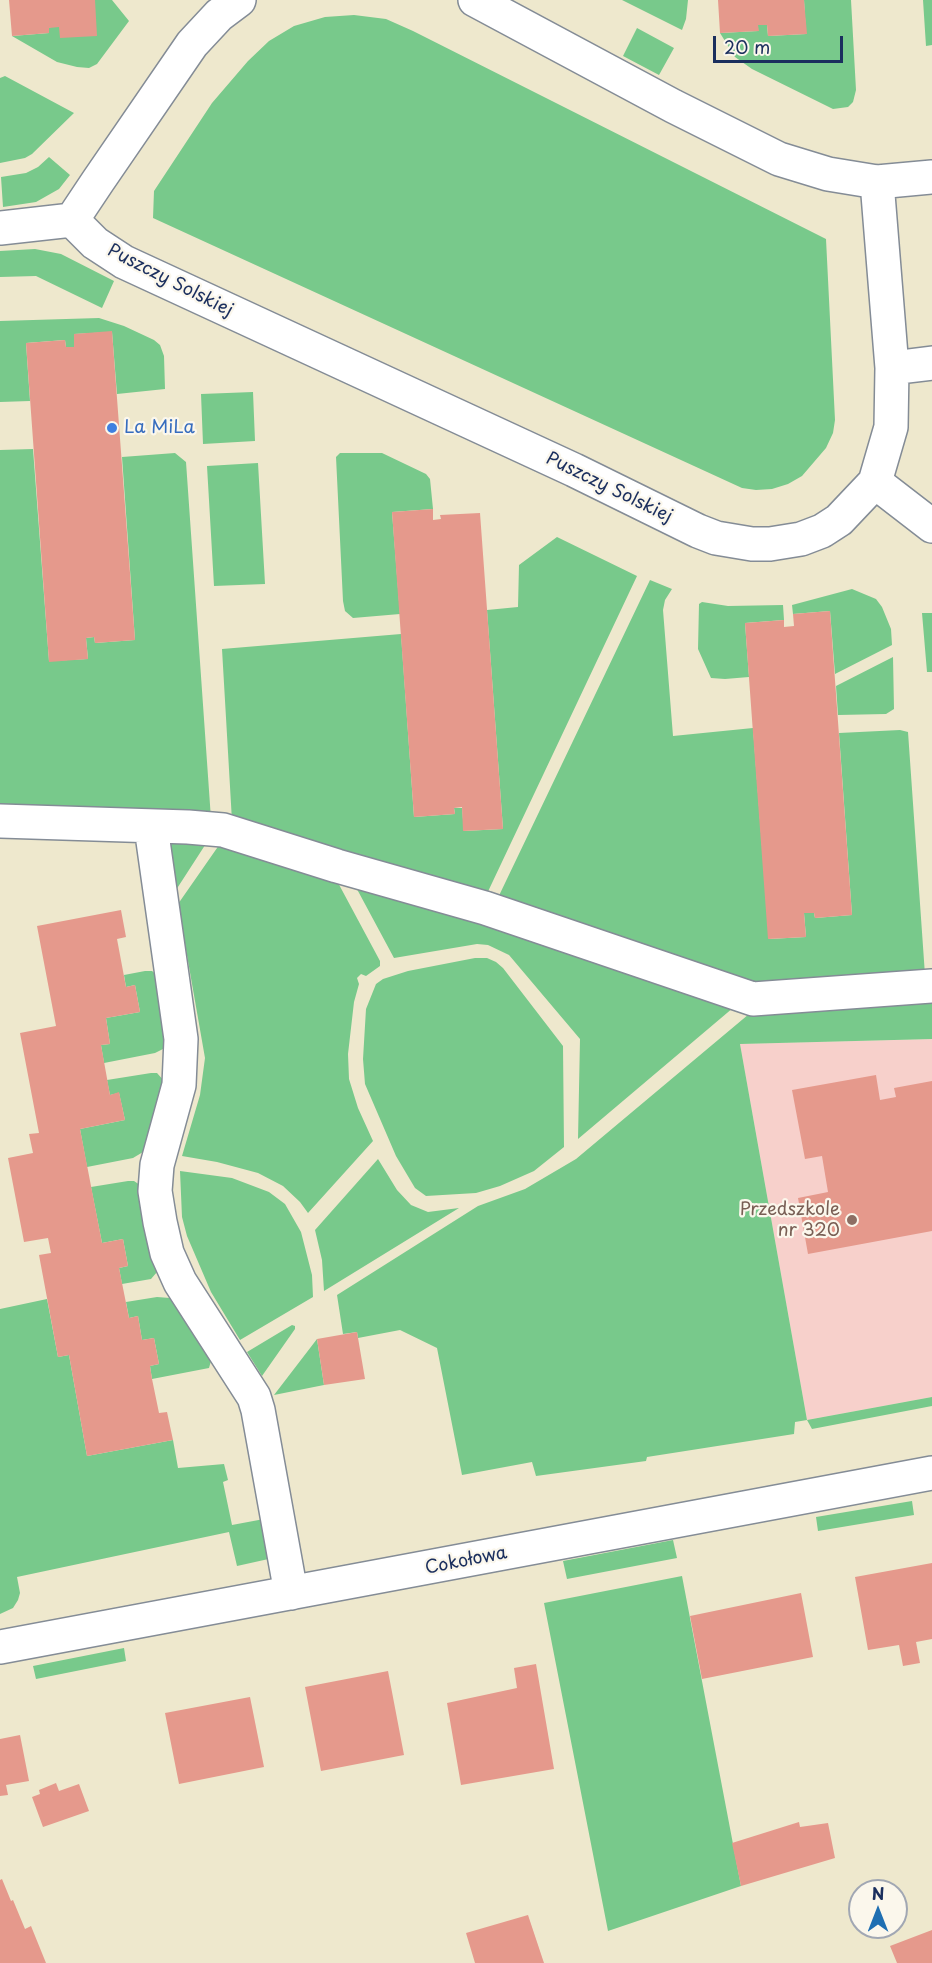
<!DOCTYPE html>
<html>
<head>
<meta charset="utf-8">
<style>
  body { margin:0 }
  #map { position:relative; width:932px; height:1963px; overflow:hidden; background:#eee8cd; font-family:"Playpen Sans",sans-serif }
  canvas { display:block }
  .north { position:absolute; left:848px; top:1879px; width:60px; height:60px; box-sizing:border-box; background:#fbf7ec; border:2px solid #a1a7b3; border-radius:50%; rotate:0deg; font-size:16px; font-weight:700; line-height:24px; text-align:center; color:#1b2f5e }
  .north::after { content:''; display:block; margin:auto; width:21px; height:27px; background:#1f6fb2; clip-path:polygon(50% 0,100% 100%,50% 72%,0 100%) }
  .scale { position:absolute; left:713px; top:36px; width:130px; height:27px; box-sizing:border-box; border:3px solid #1b2f5e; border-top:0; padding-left:8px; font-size:18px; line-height:21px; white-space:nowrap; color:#1b2f5e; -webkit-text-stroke:4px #fbf7ec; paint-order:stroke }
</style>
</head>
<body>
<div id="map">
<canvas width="932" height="1963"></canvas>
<div class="north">N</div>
<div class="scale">20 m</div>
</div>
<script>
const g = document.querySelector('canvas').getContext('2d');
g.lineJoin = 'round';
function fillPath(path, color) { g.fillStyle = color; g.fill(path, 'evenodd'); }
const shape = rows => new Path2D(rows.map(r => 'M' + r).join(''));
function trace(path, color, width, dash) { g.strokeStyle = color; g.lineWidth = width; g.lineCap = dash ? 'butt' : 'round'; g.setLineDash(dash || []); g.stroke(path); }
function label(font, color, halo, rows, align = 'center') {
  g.font = font + ' "Playpen Sans",sans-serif'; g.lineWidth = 4.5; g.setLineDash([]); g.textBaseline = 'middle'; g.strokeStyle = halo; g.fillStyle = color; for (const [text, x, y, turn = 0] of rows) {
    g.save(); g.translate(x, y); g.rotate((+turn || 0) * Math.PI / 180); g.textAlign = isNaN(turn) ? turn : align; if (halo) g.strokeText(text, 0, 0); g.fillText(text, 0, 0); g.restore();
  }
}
fillPath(shape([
  [932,1039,932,1397,807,1420,740,1044]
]), '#f7d0cb');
fillPath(shape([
  [95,0,112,0,129,21,97,64,89,68,77,67,57,62,12,36,49,33,49,28],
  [622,0,688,0,686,19,682,30],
  [804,0,851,0,856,90,853,102,848,107,833,109,752,69,735,57,720,33,758,31,758,25,767,25,768,36,806,34],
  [923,0,932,0,932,45,926,46],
  [354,15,386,19,413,31,826,239,835,420,833,433,826,448,802,476,788,484,772,489,756,490,742,488,153,218,154,191,212,103,248,61,269,41,294,26,325,17],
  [637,28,674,48,659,75,623,56],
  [5,76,74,113,32,154,25,158,0,163,0,78],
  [49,157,70,175,59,189,36,202,3,207,1,177,26,173,38,167],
  [35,249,61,254,114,281,102,308,36,276,0,277,0,251],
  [99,318,124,326,154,340,160,345,164,356,165,389,117,394,112,332,74,334,74,347,66,347,65,340,26,343,30,401,0,402,0,321],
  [253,392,255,441,203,444,201,394],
  [33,449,49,661,88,659,86,638,94,637,95,643,135,640,122,457,175,453,186,462,211,819,0,813,0,450],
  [340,453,382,453,426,474,430,479,433,509,392,512,400,614,353,618,345,611,343,601,336,457],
  [258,463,265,584,214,586,207,466],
  [557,537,637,576,484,900,232,821,222,649,401,634,414,817,455,814,454,808,462,808,464,831,503,829,487,610,518,607,519,565],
  [650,580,672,589,665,600,663,610,673,736,753,728,769,939,806,937,804,913,814,913,815,918,852,915,839,733,900,730,908,732,925,975,761,987,495,904],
  [852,589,876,599,882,607,891,629,892,645,835,674,830,611,793,614,792,605],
  [702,602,728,606,783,605,784,620,745,623,749,677,725,679,711,678,698,649,699,604],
  [922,613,932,613,932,672,927,672],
  [893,657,894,709,886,714,838,715,836,686],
  [224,838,336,879,380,961,380,966,366,976,361,974,357,978,359,984,354,1002,348,1054,349,1079,358,1108,373,1141,308,1213,300,1202,283,1186,258,1173,217,1162,182,1156,200,1095,205,1058,178,904],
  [169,839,209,839,176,890],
  [351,878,740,1002,578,1139,580,1039,509,955,488,945,477,944,394,958],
  [475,958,487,958,496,962,503,968,563,1046,564,1147,534,1171,500,1186,476,1193,426,1196,415,1188,396,1156,365,1084,363,1059,366,1009,376,984,383,979,408,971],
  [145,971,152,971,157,975,167,1047,155,1053,104,1063,101,1045,110,1044,106,1018,140,1012,135,985,126,987,124,975],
  [932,996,932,1039,740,1044,807,1420,932,1397,932,1406,812,1429,807,1420,795,1422,794,1434,647,1457,646,1461,536,1476,532,1462,462,1475,437,1348,400,1330,358,1338,357,1332,343,1334,337,1295,478,1206,525,1189,576,1159,755,1009],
  [151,1073,157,1073,165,1082,143,1152,133,1158,87,1167,80,1129,125,1120,119,1093,110,1095,107,1080],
  [378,1159,397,1190,411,1205,428,1212,459,1208,324,1291,322,1260,315,1230],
  [180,1171,232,1178,269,1192,285,1204,301,1232,312,1275,313,1297,240,1340,211,1292,187,1236,182,1217],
  [128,1181,134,1181,143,1187,158,1266,157,1272,151,1279,122,1284,119,1268,128,1266,123,1239,102,1243,91,1187],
  [157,1297,170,1298,176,1303,211,1361,209,1368,152,1379,150,1366,159,1364,154,1338,142,1340,138,1316,129,1318,126,1302],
  [47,1299,58,1357,69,1355,87,1456,173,1440,178,1468,224,1464,228,1480,223,1482,232,1525,264,1519,273,1558,237,1566,229,1532,17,1577,20,1593,18,1600,13,1608,0,1614,0,1309],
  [292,1325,295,1326,295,1329,262,1376,247,1352],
  [317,1339,324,1385,274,1395],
  [912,1501,914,1515,818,1531,816,1517],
  [673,1540,677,1558,567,1579,563,1561],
  [682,1576,741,1886,608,1931,544,1603],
  [124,1648,126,1661,36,1679,33,1666]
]), '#78c98b');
fillPath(shape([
  [9,0,95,0,97,36,60,38,59,27,49,28,49,33,12,36],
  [718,0,804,0,807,34,768,36,767,25,758,25,759,31,720,33],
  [112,331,135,640,95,643,94,637,86,638,88,659,49,662,26,343,65,340,66,347,74,347,74,334],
  [433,509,433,520,441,519,440,515,480,513,503,829,463,831,462,807,454,808,455,814,414,817,392,512],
  [830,611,852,915,815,918,814,913,804,913,806,937,768,939,745,623,784,620,784,627,794,626,793,614],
  [121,910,126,937,117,939,126,987,135,985,140,1012,106,1018,110,1044,101,1045,110,1095,119,1092,125,1120,80,1129,102,1243,123,1239,128,1266,119,1268,129,1318,138,1316,142,1340,154,1338,159,1364,150,1366,152,1379,159,1413,167,1412,173,1440,87,1456,69,1355,58,1357,39,1255,51,1253,48,1238,24,1242,8,1158,33,1153,29,1134,39,1133,20,1033,56,1026,37,926],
  [876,1075,880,1100,896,1097,894,1088,932,1081,932,1231,808,1254,798,1198,828,1192,822,1156,805,1159,792,1090],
  [357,1332,365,1379,324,1385,317,1339],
  [932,1563,932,1639,916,1642,920,1663,903,1666,899,1645,868,1650,855,1577],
  [801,1593,813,1657,702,1679,690,1616],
  [536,1664,554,1769,461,1785,447,1703,517,1688,514,1668],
  [388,1671,404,1755,321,1771,305,1687],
  [250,1697,264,1767,179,1784,165,1713],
  [20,1735,29,1781,6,1785,8,1795,0,1796,0,1739],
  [56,1783,59,1791,79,1784,89,1811,43,1827,32,1797,40,1794,39,1790],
  [799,1822,800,1827,828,1823,835,1858,741,1886,732,1843],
  [2,1879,11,1901,13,1900,25,1929,31,1926,46,1963,0,1963,0,1880],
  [528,1915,544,1963,475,1963,466,1933],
  [932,1930,932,1963,897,1963,890,1946]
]), '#e5998c');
const minor = shape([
  [475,0,673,106,779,159,828,174,877,182,932,177],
  [72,220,95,243,124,262,574,470,698,531,716,538,752,544,770,544,801,539,822,531,839,520,875,482,891,427,892,368,877,182],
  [72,220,98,181,192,44,219,15,239,0],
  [0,228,72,220],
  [892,368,932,363],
  [875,482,932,526],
  [0,821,188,827,223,830,337,866,485,908,753,999,932,986],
  [151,827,181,1039,179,1085,157,1165,155,1191,160,1222,167,1253,180,1282,254,1397,258,1410,291,1593],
  [0,1647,932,1473]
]);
trace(minor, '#848c96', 36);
trace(minor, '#fff', 33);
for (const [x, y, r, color] of [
  [112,428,6,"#3f7fe0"],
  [852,1220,6,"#8d6e63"]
]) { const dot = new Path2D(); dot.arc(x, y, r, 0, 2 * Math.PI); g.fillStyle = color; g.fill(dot); trace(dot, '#fbf7ec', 2); }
label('18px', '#1b2f5e', '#fbf7ec', [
  ["Puszczy Solskiej",170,281,27],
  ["Puszczy Solskiej",609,488,26],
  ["Cokołowa",466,1561,-11]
]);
label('18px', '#366cbe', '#fbf7ec', [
  ["La MiLa",124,428]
], 'left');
label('18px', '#785e54', '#fbf7ec', [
  ["Przedszkole",840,1210],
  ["nr 320",840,1231]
], 'right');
</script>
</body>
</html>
